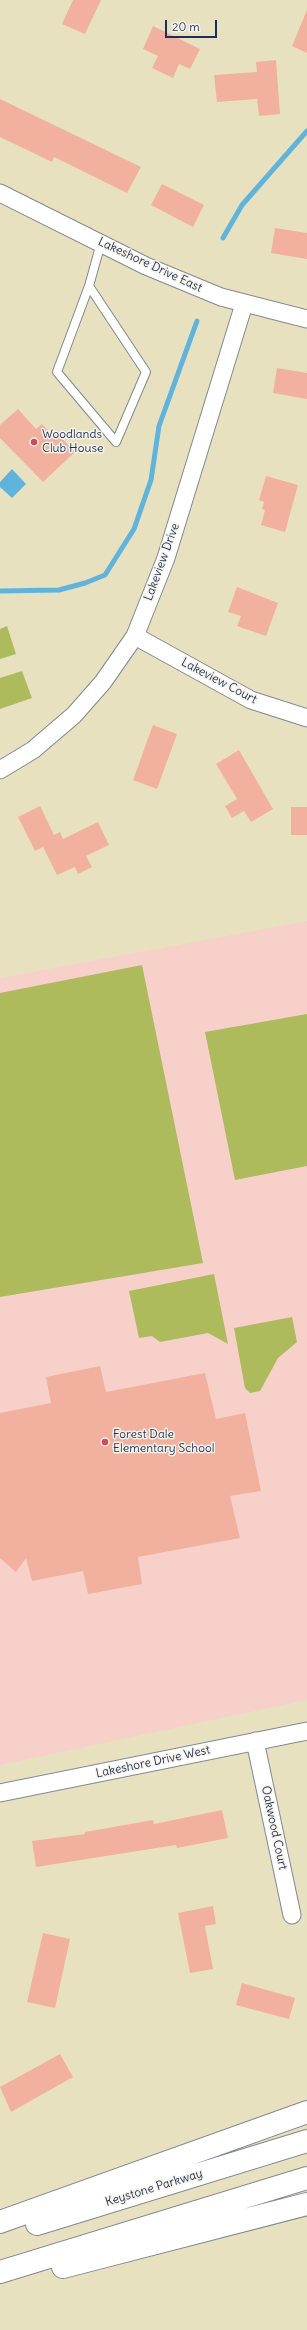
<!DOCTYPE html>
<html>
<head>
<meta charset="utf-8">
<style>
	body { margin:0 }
	#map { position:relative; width:307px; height:2330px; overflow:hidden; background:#e8e1c0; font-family:Delius,sans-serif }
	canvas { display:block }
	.scale { position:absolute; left:165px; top:20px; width:52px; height:18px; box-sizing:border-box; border:2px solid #1b2f5e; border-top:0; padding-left:5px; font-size:12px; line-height:14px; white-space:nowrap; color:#1b2f5e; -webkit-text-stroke:3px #f7f3e8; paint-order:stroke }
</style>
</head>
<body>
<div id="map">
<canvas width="307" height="2330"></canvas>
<div class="scale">20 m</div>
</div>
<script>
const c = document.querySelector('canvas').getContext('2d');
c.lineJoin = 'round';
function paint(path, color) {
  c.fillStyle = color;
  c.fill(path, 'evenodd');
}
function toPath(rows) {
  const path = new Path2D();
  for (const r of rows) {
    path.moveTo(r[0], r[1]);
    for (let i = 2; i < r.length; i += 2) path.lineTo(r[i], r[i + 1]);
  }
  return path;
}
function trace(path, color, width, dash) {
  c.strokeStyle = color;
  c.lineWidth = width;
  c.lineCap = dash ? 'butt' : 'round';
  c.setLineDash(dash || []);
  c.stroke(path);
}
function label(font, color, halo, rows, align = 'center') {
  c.font = font + ' Delius,sans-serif';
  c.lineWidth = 3;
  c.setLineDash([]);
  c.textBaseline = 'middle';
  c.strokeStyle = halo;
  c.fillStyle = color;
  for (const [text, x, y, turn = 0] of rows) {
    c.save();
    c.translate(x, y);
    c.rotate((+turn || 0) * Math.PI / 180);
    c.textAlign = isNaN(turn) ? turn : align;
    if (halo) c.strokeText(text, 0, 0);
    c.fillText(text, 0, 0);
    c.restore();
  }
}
const built = toPath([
	[307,921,307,1700,0,1765,0,978]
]);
const green = toPath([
	[7,626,16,654,0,659,0,629],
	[22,671,32,698,0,709,0,678],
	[142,965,203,1263,0,1297,0,993],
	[307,1014,307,1166,235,1180,205,1032],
	[214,1274,228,1344,208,1333,160,1342,152,1336,139,1338,129,1291],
	[292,1317,297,1342,278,1358,260,1391,250,1393,245,1388,234,1328]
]);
const water = toPath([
	[12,469,26,484,12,498,0,487,0,482]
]);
const stream = toPath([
	[223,238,242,205,307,131],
	[0,591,59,590,85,583,105,575,134,529,151,480,159,426,197,321]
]);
const building = toPath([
	[73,0,101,0,85,34,62,24],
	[307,10,307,53,292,46],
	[153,26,200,49,190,69,179,64,173,78,152,68,158,56,143,49],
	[276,60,280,114,259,116,257,99,217,102,214,75,257,72,256,62],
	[0,99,141,167,127,193,54,157,52,162,0,137],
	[162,184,204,205,193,227,151,205],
	[275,228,307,233,307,259,271,253],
	[277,368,307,373,307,399,273,393],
	[18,409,36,429,42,424,50,433,54,430,75,452,43,482,0,438,0,425],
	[266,476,298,485,285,532,261,525,265,510,262,509,264,502,259,500],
	[237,587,278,603,266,636,237,626,241,616,228,612],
	[153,725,177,734,157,789,133,780],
	[239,750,273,809,251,822,244,811,232,818,225,806,237,799,216,764],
	[40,806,54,835,60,832,63,839,98,822,109,845,86,856,92,867,78,874,75,867,57,875,43,847,35,851,18,817],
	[291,807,307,807,307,835,291,835],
	[100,1366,106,1392,205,1373,216,1419,245,1413,261,1491,230,1496,240,1538,138,1557,142,1584,88,1594,83,1571,32,1581,26,1558,16,1572,0,1558,0,1413,51,1403,46,1377],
	[222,1810,228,1838,177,1848,176,1845,36,1867,32,1841,85,1834,85,1832,153,1820,154,1824],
	[213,1906,216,1924,205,1926,213,1969,190,1973,178,1913],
	[43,1933,70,1939,55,2008,27,2002],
	[242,1983,295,1998,289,2019,236,2005],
	[60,2054,73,2077,11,2112,0,2087]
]);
const service = toPath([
	[89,286,146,372,116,442,57,372,89,286,101,243]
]);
const minor = toPath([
	[0,193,146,266,221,297,307,319],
	[135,636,251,700,307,718],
	[0,770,33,750,74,715,103,682,135,636,166,558,244,304],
	[255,1741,292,1915],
	[0,1793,307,1731]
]);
const motorway = toPath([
	[0,2222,307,2112],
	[37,2224,307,2141],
	[63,2267,307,2204],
	[0,2272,307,2178]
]);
const markers = [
	[34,442,4,"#d1495b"],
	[105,1442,4,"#d1495b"]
];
const streetNames = [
	["Lakeshore Drive East",150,265,25],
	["Lakeview Drive",162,562,-70],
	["Lakeview Court",219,681,28],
	["Lakeshore Drive West",153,1762,-12],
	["Oakwood Court",274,1828,78],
	["Keystone Parkway",154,2188,-17]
];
const poiNames = [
	["Woodlands",42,435],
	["Club House",42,449],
	["Forest Dale",113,1435],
	["Elementary School",113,1449]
];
paint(built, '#f7d0ca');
paint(green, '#adbb5d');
paint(water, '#60b4dc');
trace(stream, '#60b4dc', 5);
paint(building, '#f2b19f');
trace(service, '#82888f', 10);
trace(minor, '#82888f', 19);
trace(motorway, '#82888f', 24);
trace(service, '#fff', 8);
trace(minor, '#fff', 17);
trace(motorway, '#fff', 22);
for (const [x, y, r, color] of markers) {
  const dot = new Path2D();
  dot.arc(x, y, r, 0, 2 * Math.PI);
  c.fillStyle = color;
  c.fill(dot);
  trace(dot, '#f7f3e8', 1.5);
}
label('12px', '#1b2f5e', '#f7f3e8', streetNames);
label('12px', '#1b2f5e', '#f7f3e8', poiNames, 'left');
</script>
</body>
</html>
